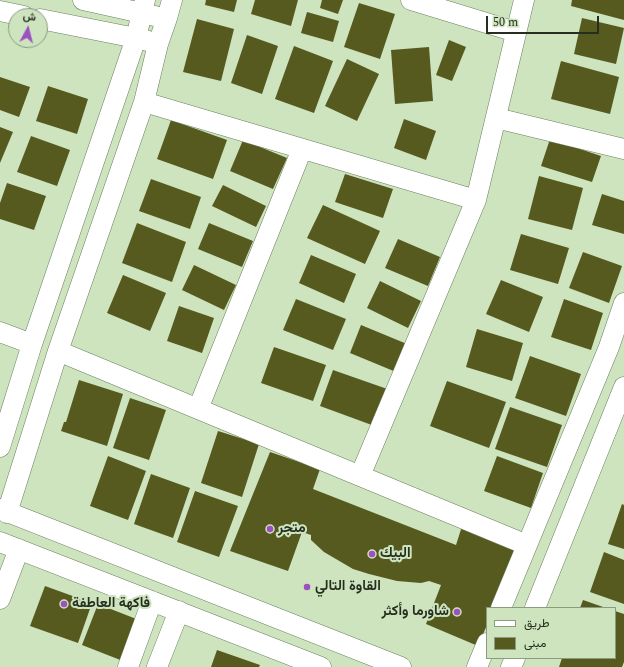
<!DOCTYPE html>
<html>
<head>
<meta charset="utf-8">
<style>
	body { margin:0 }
	#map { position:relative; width:624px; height:667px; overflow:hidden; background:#cde4bf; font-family:Spectral,Vazirmatn,serif }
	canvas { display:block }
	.legend { position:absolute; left:486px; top:607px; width:130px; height:52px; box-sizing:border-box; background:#cde4bf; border:1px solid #8a9b7f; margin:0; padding:5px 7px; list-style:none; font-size:12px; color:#262e20 }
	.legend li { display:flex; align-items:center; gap:8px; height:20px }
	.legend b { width:20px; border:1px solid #8a9b7f }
	.north { position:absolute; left:8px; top:8px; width:40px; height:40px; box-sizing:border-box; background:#cde4bf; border:1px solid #8a9b7f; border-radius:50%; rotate:7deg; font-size:11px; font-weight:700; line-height:16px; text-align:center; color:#262e20 }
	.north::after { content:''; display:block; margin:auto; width:14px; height:18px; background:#9d50c1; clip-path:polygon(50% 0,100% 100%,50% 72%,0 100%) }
	.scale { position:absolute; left:486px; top:16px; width:113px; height:18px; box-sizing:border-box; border:2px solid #262e20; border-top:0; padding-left:5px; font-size:12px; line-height:14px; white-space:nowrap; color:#262e20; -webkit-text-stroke:3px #cde4bf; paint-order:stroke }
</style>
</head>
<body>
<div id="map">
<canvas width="624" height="667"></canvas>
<ul class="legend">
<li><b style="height:5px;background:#fff"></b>طريق</li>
<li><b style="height:11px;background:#565a1f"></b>مبنى</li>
</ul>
<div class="north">ش</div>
<div class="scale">50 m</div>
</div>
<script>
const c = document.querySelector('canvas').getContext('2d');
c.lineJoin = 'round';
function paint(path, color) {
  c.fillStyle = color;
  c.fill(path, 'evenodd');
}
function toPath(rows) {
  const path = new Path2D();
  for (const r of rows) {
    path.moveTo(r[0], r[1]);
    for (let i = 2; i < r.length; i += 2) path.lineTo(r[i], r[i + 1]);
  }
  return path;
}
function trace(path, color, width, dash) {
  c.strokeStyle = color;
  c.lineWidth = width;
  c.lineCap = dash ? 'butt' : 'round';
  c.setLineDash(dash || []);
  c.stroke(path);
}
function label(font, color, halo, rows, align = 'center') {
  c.font = font + ' Spectral,Vazirmatn,serif';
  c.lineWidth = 4;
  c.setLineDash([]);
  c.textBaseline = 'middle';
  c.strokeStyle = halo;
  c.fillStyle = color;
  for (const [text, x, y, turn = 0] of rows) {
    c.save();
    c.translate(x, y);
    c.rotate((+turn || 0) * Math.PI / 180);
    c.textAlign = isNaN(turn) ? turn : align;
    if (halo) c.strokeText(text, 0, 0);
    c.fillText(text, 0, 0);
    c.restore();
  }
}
const building = toPath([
	[206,0,237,0,234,12,205,5],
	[255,0,298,0,291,26,251,14],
	[322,0,343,0,338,14,320,8],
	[572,0,624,0,624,20,571,6],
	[359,3,395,14,380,59,344,47],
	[307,12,339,21,333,42,301,33],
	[582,18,624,28,616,64,574,54],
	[197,19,234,29,221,81,183,72],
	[247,35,278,46,262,94,231,83],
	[449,40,466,47,452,81,436,75],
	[294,46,333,61,314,113,275,99],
	[429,47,433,101,395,104,391,50],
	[347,59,379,74,357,121,325,106],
	[561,61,619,77,610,114,551,99],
	[0,77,30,87,19,117,0,110],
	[48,86,88,99,77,134,36,121],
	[404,119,436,131,426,160,394,148],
	[171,120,227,140,213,179,157,159],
	[0,127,13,132,0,163],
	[31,136,70,150,57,186,17,172],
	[550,139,601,156,592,182,541,166],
	[243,140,287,158,273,189,230,171],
	[345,174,393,189,383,218,335,202],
	[539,176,583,188,572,230,528,219],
	[151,179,201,197,190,229,139,211],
	[7,183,46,196,34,230,0,219,0,203],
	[223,185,266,206,256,227,212,206],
	[602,194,624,201,624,234,592,225],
	[323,205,380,231,365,264,307,238],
	[137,223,186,242,172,282,122,263],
	[209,223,253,241,242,267,198,249],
	[521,234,569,248,558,284,510,270],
	[398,239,440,257,428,286,385,268],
	[583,252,622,266,609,303,569,288],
	[311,255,356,274,344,303,299,283],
	[194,265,236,285,224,310,182,290],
	[123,275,166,293,150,331,107,313],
	[501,280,543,297,529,332,486,314],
	[380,281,421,301,408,328,367,308],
	[296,299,346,319,333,350,283,330],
	[564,299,603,313,591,350,551,337],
	[179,306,214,318,202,353,167,341],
	[361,325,407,344,396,372,350,353],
	[477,329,523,343,512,381,466,367],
	[274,347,326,365,313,401,261,383],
	[530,356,581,374,566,416,515,398],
	[333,370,393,391,380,428,320,406],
	[79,380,123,394,107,446,61,431,64,422,66,422],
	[447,381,506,402,489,448,430,426],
	[130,398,166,410,149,460,113,448],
	[510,407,562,425,547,467,495,449],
	[218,431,259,444,242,497,201,483],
	[270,452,320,469,313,489,456,545,463,523,519,547,494,608,487,608,487,625,478,646,426,624,441,585,429,581,421,583,397,581,369,574,353,569,324,552,311,540,311,535,302,532,288,571,230,551],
	[108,456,146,471,128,520,90,506],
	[497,456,543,473,531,508,484,491],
	[151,474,190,488,173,538,134,524],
	[195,491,238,506,219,557,177,542],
	[622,504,624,505,624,549,608,544],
	[604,552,624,560,624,604,590,592],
	[45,586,92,603,78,643,30,626],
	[583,600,606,608,580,608],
	[98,604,144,622,128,663,82,645],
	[615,611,624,614,624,662,622,667,559,667,562,658,615,658],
	[217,650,260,665,259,667,211,667]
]);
const minor = toPath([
	[83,0,155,16],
	[411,0,516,32],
	[0,11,24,16],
	[40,19,136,38,148,41],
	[144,102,476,200],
	[496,118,624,149],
	[0,332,32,344],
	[58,351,527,545],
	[198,409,302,149],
	[0,447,32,344,136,38,145,0],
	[360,476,476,200,524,0],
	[0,509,401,667],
	[7,513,58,351,144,102,158,44,167,18,172,0],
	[0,542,321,667],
	[0,599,19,549],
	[501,608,609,347,624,303],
	[535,608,624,387],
	[128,667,152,601],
	[157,667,179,611],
	[477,667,487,643],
	[511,667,515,658]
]);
const markers = [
	[270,529,4,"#9d50c1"],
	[372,554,4,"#9d50c1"],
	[307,587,4,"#9d50c1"],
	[64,604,4,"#9d50c1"],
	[457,612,4,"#9d50c1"]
];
const poiNames = [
	["متجر",278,529],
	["البيك",380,554],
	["القاوة التالي",315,587],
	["فاكهة العاطفة",72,604],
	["شاورما وأكثر",449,612,"right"]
];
paint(building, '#565a1f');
trace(minor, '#6c815f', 21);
trace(minor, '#fff', 20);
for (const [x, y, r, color] of markers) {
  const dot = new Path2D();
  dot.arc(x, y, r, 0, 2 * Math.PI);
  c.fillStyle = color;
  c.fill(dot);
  trace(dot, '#cde4bf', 1.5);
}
label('bold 14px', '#262e20', '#cde4bf', poiNames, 'left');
</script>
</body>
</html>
